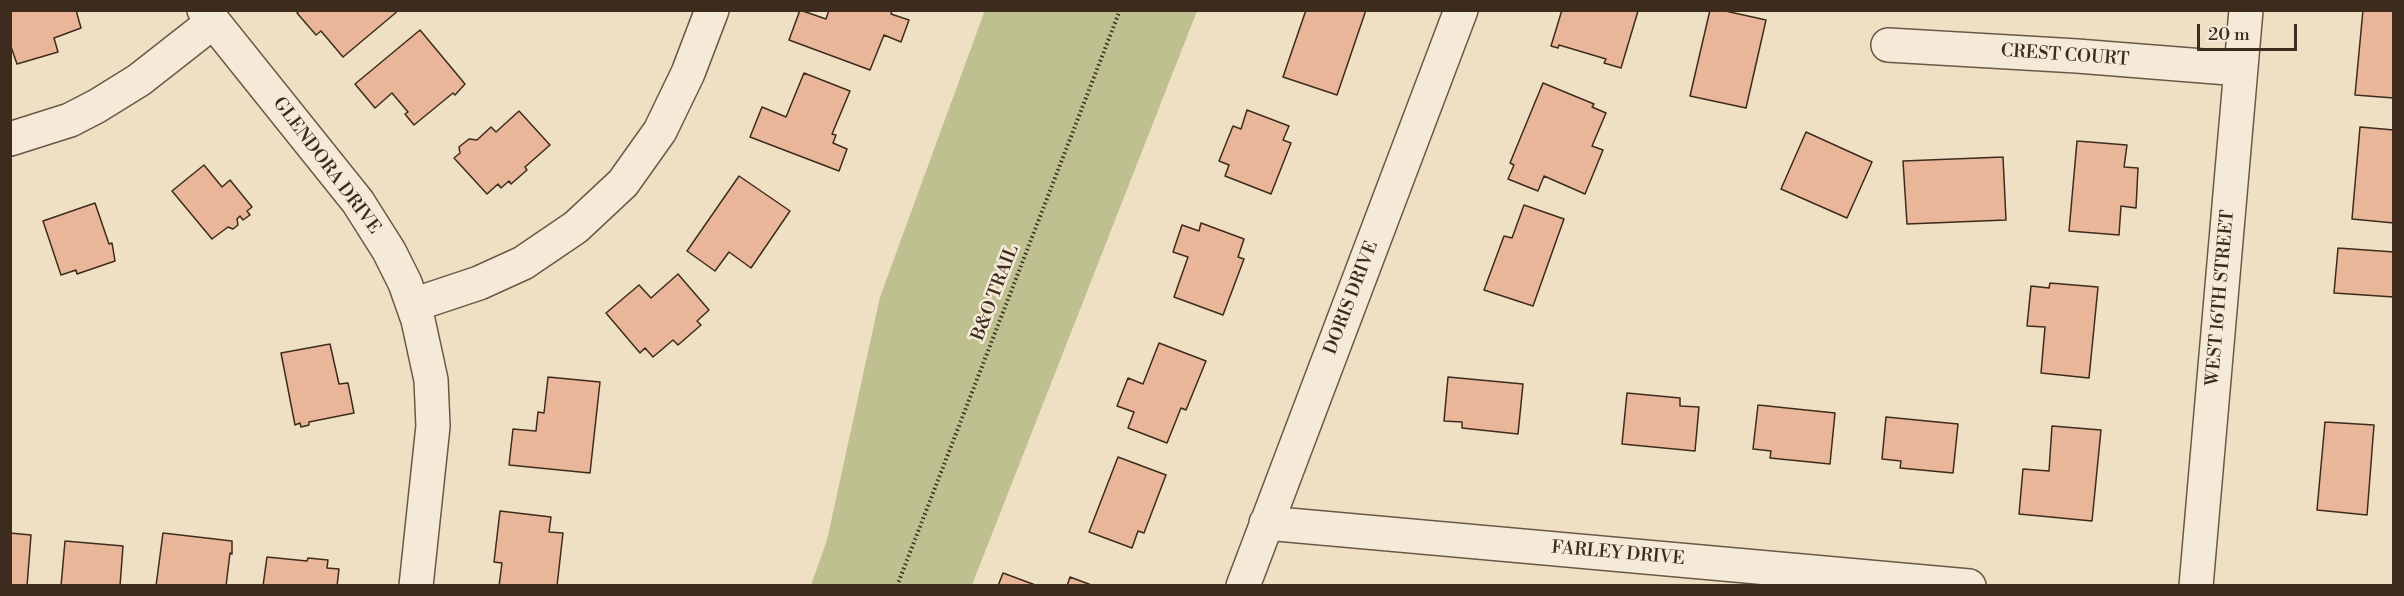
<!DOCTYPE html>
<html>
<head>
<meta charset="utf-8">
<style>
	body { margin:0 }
	#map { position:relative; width:2404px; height:596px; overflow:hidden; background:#efdfc3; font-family:"Libre Bodoni",serif }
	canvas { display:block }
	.frame { position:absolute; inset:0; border:12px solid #3d2b1d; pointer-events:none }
	.scale { position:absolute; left:2197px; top:24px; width:100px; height:27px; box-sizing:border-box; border:3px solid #3d2b1d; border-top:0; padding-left:8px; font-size:18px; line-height:21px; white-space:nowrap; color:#3d2b1d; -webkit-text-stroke:4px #f5ead8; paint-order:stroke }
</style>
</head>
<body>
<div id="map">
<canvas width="2404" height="596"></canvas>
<div class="frame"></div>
<div class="scale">20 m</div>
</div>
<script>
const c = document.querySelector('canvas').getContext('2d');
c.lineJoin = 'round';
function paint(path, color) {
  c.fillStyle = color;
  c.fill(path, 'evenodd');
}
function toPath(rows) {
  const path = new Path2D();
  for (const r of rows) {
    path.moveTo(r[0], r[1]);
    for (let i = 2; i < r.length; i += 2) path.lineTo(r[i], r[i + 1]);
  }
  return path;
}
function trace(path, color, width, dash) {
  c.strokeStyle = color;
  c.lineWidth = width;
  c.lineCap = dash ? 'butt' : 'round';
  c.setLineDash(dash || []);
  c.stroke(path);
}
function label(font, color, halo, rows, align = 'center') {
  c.font = font + ' "Libre Bodoni",serif';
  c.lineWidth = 5;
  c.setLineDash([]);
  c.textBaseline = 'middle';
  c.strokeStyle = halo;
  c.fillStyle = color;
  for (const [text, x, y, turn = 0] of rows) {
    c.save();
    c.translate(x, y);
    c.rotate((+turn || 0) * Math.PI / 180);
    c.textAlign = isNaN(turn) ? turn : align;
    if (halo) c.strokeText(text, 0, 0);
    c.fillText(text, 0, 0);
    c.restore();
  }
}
const green = toPath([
	[985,10,1197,11,972,585,811,585,827,540,880,297]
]);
const building = toPath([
	[10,10,76,10,81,28,54,38,58,52,17,64,10,44,10,10],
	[300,10,399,10,343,57,321,31,316,35,297,13,300,10],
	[800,10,826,19,829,10,892,10,891,14,909,20,901,42,884,35,870,70,789,40,800,10],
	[1306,10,1366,10,1337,95,1283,77,1306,10],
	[1562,10,1638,11,1621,68,1604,63,1606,59,1559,45,1558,48,1551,46,1562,10],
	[1710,10,1721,10,1766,20,1746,108,1690,96,1710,10],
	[2363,10,2394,10,2394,98,2355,95,2363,10],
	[420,30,465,84,455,95,453,93,414,125,405,114,408,112,392,93,375,108,355,84,420,30],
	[804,73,850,91,832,134,836,135,833,143,847,149,839,171,750,137,762,107,786,117,804,73],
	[1543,83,1594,104,1592,107,1606,113,1592,146,1603,150,1585,194,1544,176,1538,191,1508,179,1514,165,1510,163,1543,83],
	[1247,110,1289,126,1283,140,1291,143,1271,194,1225,176,1229,165,1219,161,1233,126,1241,129,1247,110],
	[519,111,550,145,525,167,527,170,511,184,509,181,501,188,498,184,487,194,454,158,460,153,459,147,469,139,477,140,491,127,496,132,519,111],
	[2360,127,2394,130,2394,223,2352,219,2360,127],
	[1806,132,1872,162,1847,218,1781,189,1806,132],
	[2077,141,2127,145,2124,167,2138,168,2136,208,2121,206,2119,235,2069,231,2077,141],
	[2003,157,2006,220,1907,224,1903,161,2003,157],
	[204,165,222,187,230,180,252,207,247,211,250,215,243,220,240,216,237,219,238,225,233,229,228,227,212,239,172,191,204,165],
	[739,176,790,211,751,268,729,252,715,271,687,251,739,176],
	[95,203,109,244,112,243,115,261,77,274,76,270,61,275,43,221,95,203],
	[1524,205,1564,219,1533,306,1484,290,1504,236,1512,238,1524,205],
	[1201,223,1244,239,1238,257,1244,259,1223,315,1174,297,1188,257,1173,252,1182,225,1199,231,1201,223],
	[2338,248,2394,252,2394,297,2334,293,2338,248],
	[678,274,709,310,697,321,701,325,678,345,673,340,653,357,645,348,640,353,606,313,639,285,651,298,678,274],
	[2050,283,2098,287,2089,378,2041,373,2045,327,2027,326,2031,286,2049,288,2050,283],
	[1159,343,1206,361,1186,410,1181,408,1167,443,1128,428,1134,412,1117,406,1128,378,1143,384,1159,343],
	[330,344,339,384,348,383,354,413,309,422,309,425,301,427,300,423,295,425,281,353,330,344],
	[548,377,600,382,590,473,509,465,513,429,536,431,538,412,544,413,548,377],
	[1448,377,1523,384,1518,434,1462,428,1462,422,1444,421,1448,377],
	[1627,393,1680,398,1680,406,1699,407,1695,451,1622,444,1627,393],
	[1758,405,1835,413,1830,464,1770,458,1771,451,1753,449,1758,405],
	[1886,417,1958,424,1953,473,1900,468,1901,461,1882,459,1886,417],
	[2325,422,2374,425,2367,515,2317,510,2325,422],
	[2052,426,2101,430,2092,521,2019,514,2023,469,2049,471,2052,426],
	[1118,457,1166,475,1144,533,1138,531,1132,548,1089,532,1118,457],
	[500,511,551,517,549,532,563,533,557,586,499,586,502,563,494,562,500,511],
	[10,533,31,535,27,586,10,586,10,533],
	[163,533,232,541,232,554,230,553,226,586,156,586,163,533],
	[65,541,123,546,120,586,61,586,65,541],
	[267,557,307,561,308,558,328,560,327,568,339,569,337,586,263,586,267,557],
	[1003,573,1038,586,998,586,1003,573],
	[1070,577,1094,586,1067,586,1070,577]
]);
const path = toPath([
	[897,586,1120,10]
]);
const minor = toPath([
	[204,10,358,202,389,251,405,283,418,320,431,380,433,426,416,586],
	[1888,45,2077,56,2241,69],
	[10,139,70,120,97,106,139,80,213,22],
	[413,305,479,283,523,263,576,227,623,183,660,131,688,73,712,10],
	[1266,523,1969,586],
	[1243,586,1461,10],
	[2196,586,2246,10]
]);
const streetNames = [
	["CREST COURT",2065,56,4],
	["GLENDORA DRIVE",326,166,53],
	["B&O TRAIL",996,293,-69],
	["DORIS DRIVE",1352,298,-69],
	["WEST 16TH STREET",2221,298,-85],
	["FARLEY DRIVE",1618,554,5]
];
paint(green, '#bfc090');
paint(building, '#e9b69a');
trace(building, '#3d2b1d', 1.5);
trace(minor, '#6a5846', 36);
trace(path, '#3d2b1d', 4, [1.5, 3]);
trace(minor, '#f5ead8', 33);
label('18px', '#3d2b1d', '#f5ead8', streetNames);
</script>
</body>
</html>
